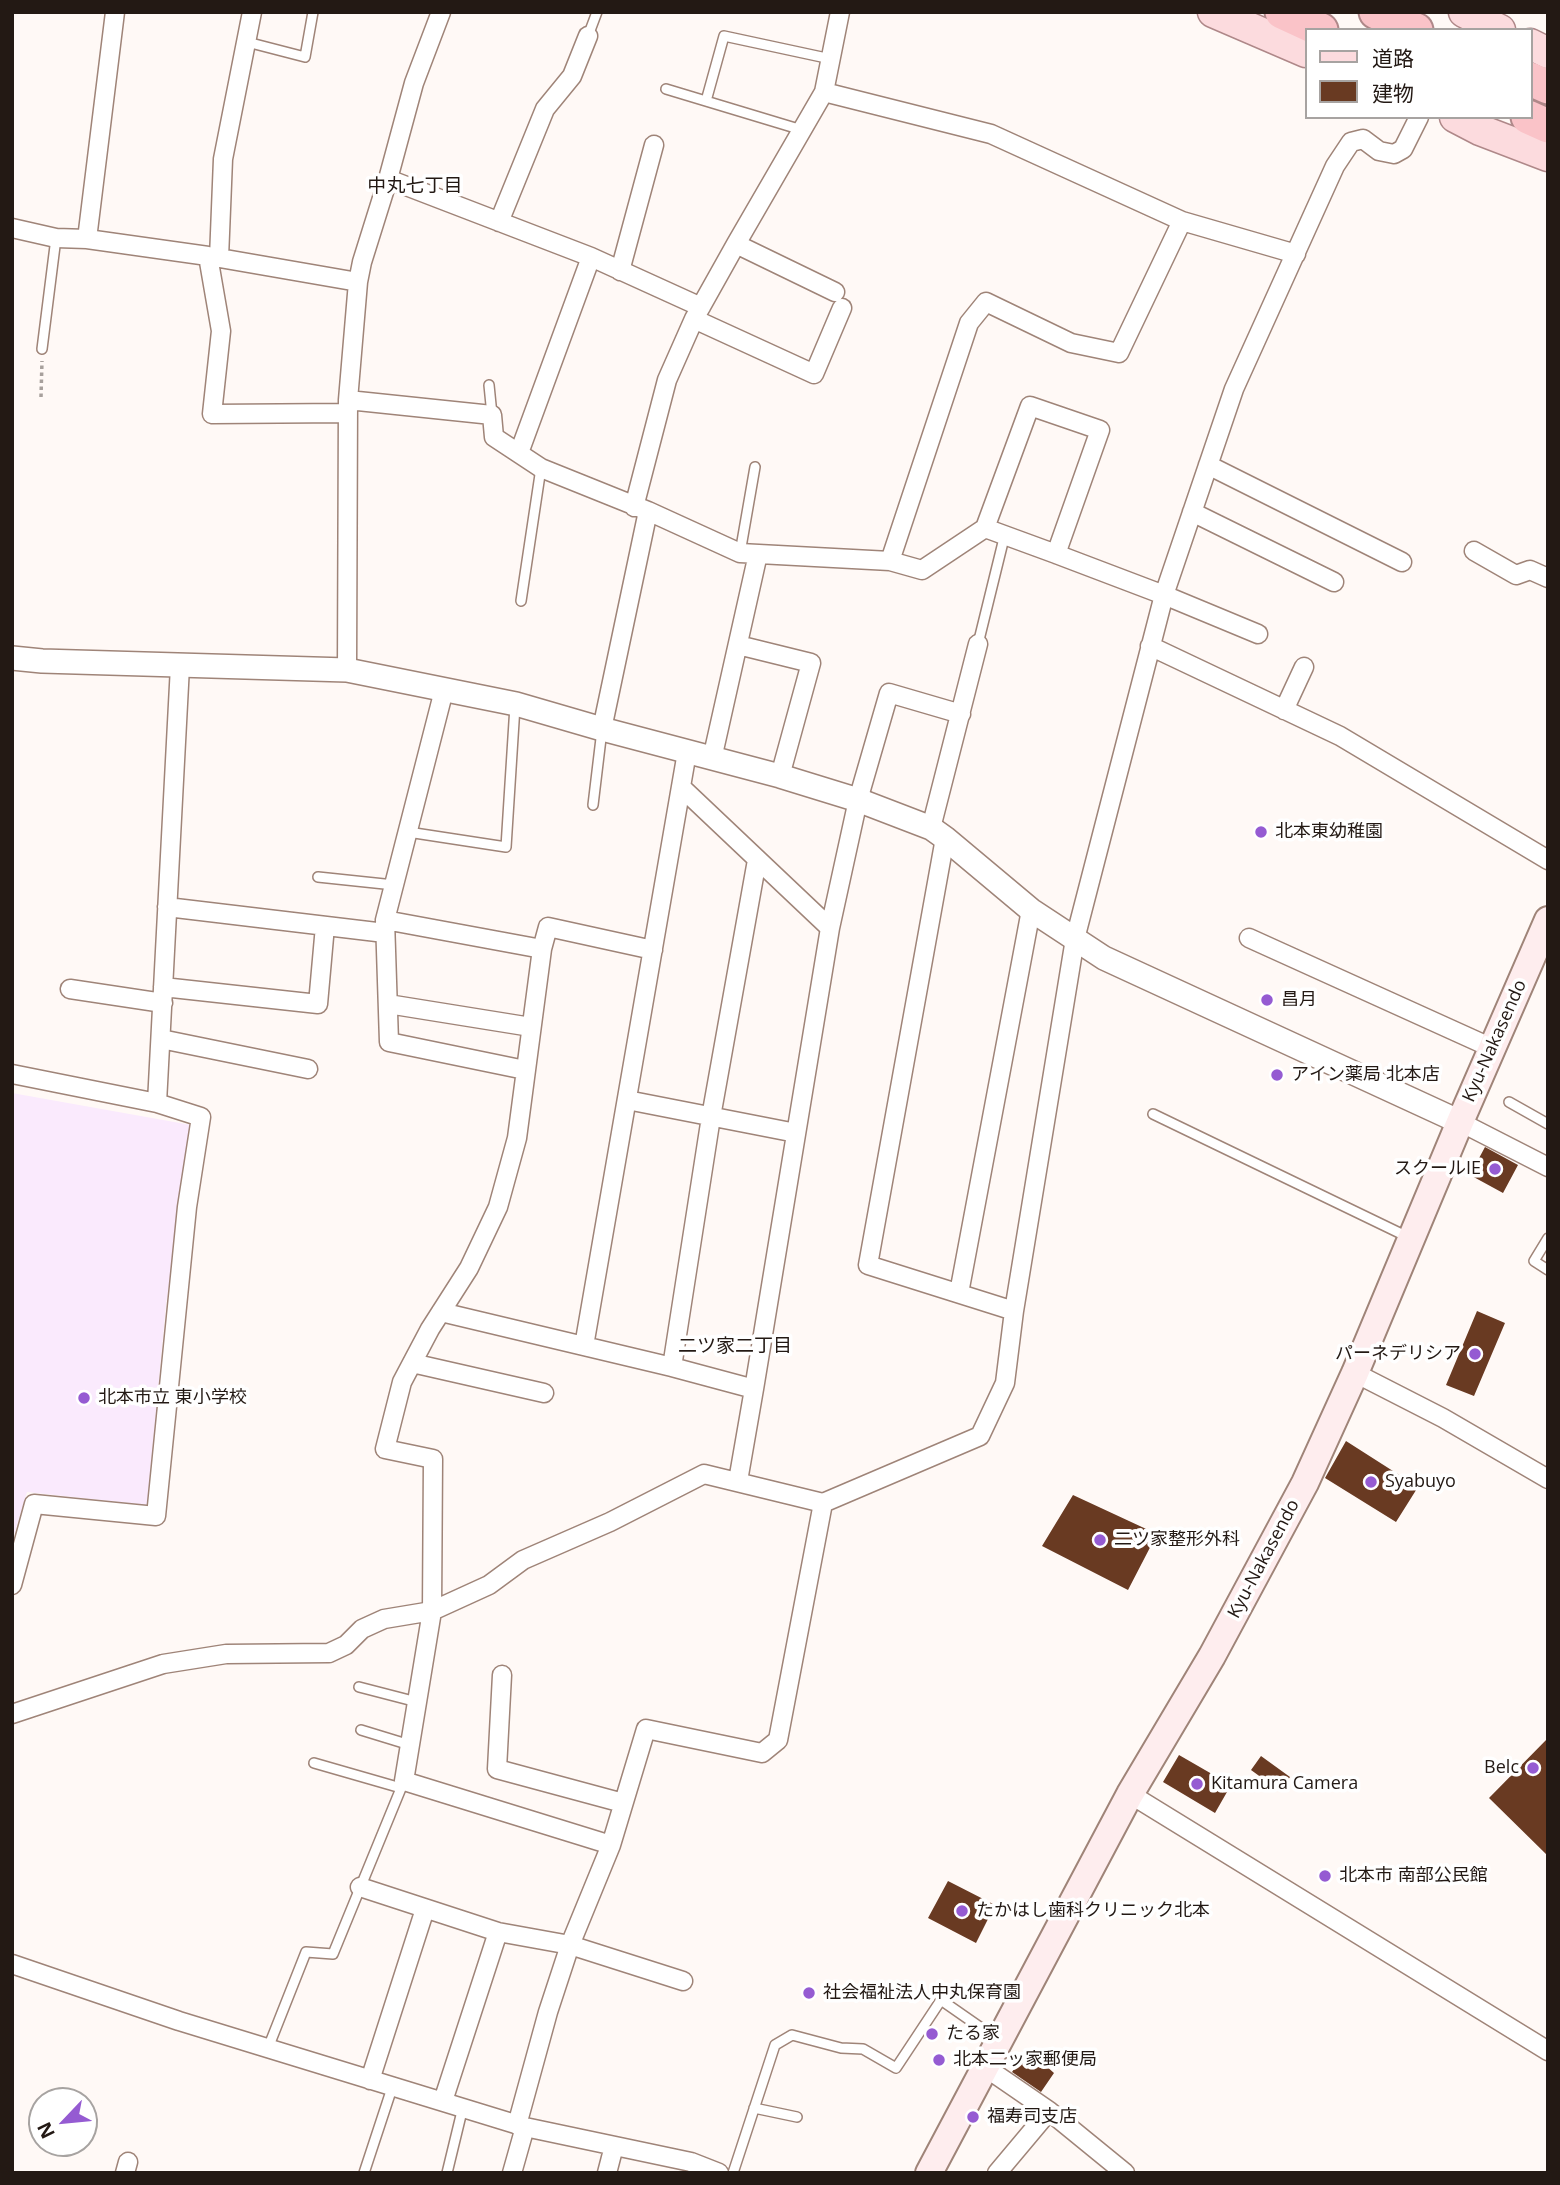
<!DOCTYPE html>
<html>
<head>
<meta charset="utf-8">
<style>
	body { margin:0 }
	#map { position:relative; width:1560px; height:2185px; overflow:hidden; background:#fff9f6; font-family:"Open Sans","Noto Sans JP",sans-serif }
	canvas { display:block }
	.frame { position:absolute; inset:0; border:14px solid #231914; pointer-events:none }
	.legend { position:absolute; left:1305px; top:28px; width:228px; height:91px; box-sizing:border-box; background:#fff; border:2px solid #a7a3a1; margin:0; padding:9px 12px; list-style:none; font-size:21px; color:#231914 }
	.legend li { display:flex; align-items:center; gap:14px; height:35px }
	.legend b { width:35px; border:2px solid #a7a3a1 }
	.north { position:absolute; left:28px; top:2087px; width:70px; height:70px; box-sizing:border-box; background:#fff; border:2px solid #a7a3a1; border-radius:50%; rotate:244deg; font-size:19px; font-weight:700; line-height:28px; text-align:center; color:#231914 }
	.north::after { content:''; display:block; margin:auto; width:24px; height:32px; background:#955bd2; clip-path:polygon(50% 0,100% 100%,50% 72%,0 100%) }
</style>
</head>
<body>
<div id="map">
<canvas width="1560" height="2185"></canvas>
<div class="frame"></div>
<ul class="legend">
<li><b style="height:9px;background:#fcdbde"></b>道路</li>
<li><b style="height:19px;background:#693a22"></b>建物</li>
</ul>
<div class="north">N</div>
</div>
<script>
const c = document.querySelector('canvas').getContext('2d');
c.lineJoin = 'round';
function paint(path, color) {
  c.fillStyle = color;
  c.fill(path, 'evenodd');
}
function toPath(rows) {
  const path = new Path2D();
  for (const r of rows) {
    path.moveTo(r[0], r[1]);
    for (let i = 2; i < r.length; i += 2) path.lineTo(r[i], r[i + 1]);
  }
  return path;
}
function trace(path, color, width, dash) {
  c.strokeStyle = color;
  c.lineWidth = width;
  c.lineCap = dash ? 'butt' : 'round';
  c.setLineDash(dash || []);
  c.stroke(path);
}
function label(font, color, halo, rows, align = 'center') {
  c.font = font + ' "Open Sans","Noto Sans JP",sans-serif';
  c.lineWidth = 7;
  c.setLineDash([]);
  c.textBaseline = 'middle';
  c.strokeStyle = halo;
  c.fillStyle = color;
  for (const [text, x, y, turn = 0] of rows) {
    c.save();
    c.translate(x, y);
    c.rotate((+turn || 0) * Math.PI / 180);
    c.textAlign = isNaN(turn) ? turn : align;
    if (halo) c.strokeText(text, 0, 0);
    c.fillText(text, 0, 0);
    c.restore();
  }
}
const education = toPath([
	[12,1093,191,1125,166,1305,147,1505,27,1492,12,1541]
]);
const building = toPath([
	[1485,1147,1518,1165,1503,1193,1470,1175],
	[1477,1311,1505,1323,1474,1396,1446,1385],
	[1346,1441,1418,1487,1396,1522,1325,1478],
	[1073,1495,1157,1534,1128,1590,1042,1546],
	[1548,1738,1548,1856,1489,1798],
	[1179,1755,1231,1785,1215,1813,1163,1782],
	[1261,1756,1290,1777,1280,1791,1251,1770],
	[948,1881,995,1905,976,1943,928,1918],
	[1028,2050,1054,2073,1041,2092,1012,2072]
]);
const path = toPath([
	[41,397,42,361]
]);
const service = toPath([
	[588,36,597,12],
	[247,42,305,57,313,12],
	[666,89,802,130],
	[706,101,724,36,831,59],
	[42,349,56,238],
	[489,385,492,415],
	[740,553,755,467],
	[521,601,541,468],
	[978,644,1005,534],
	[593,805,602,730],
	[408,832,506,847,515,706],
	[318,877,394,885],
	[1509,1102,1548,1124],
	[1153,1114,1410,1238],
	[1548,1238,1534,1261,1548,1270],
	[359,1687,417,1702],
	[361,1730,410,1745],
	[314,1763,401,1788],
	[268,2048,306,1952,333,1954,404,1781],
	[754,2108,797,2117],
	[364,2173,392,2088],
	[447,2173,463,2107],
	[733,2173,775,2045,792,2035,841,2048,863,2049,896,2068,941,2000,997,2039]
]);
const minor = toPath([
	[824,92,840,12],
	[388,179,591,257,701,307],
	[499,222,545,109,572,76,588,36],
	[12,228,56,238,87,239,208,256,358,282],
	[87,239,115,12],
	[736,244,835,292],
	[208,256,221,331,212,414,347,413],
	[219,258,223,159,252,12],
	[620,271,654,145],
	[694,319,814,374,842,308],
	[348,400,492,415,494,437,541,468,648,511,740,553,890,561,922,570,985,528,1030,406,1100,430,1056,554,985,528],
	[519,453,591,257],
	[1208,465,1402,562],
	[634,507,667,380,694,319,736,244,824,92,991,134,1182,221,1296,254],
	[1192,512,1334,582],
	[1474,551,1516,575,1530,570,1548,578],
	[1056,554,1164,595,1258,634],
	[890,561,969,323,986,302,1071,343,1119,353,1182,221],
	[738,645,811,663,780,776],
	[1150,646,1340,736,1548,860],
	[347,670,348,400,358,282,362,262,388,179,414,83,441,12],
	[444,690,385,920,389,1042,525,1070],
	[1284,710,1304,667],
	[602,729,648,511],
	[712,759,758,554],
	[931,828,978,644],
	[945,838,868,1265,1014,1311],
	[167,907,385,933],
	[385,920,542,949],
	[830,928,858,800,889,693,961,714],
	[1249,938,1492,1048],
	[163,987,318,1004,325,926],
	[70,989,163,1003],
	[388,1004,531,1027],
	[161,1039,308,1069],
	[12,1074,157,1103,201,1117,187,1207,156,1516,34,1504,12,1585],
	[627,1100,796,1133],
	[157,1103,180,666],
	[1460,1122,1548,1167],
	[959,1293,1031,910],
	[441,1312,672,1367,754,1389,830,928,681,787],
	[584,1346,687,752],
	[412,1363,544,1393],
	[672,1367,711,1117,757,860],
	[1355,1373,1443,1418,1548,1479],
	[738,1481,754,1389],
	[502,1675,497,1769,623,1803],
	[12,1714,163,1664,226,1654,329,1653,346,1645,362,1629,384,1619,432,1611,489,1585,523,1560,610,1522,704,1474,823,1503,980,1436,1005,1383,1014,1311,1075,939,1164,595,1234,389,1335,166,1351,142,1363,139,1379,151,1394,154,1403,149,1419,117],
	[1130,1794,1548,2051],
	[611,1845,404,1781,432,1611,433,1459,385,1449,402,1382,430,1329,469,1268,498,1207,517,1138,542,949,548,927,653,950],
	[360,1887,498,1932,570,1945,683,1981],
	[12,1964,179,2021,525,2127,691,2162,719,2173],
	[985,2067,1049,2111,1125,2173],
	[370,2080,425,1909],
	[443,2101,498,1932],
	[517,2125,548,2012,570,1945,611,1845,646,1729,762,1753,778,1740,823,1503],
	[125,2173,128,2162],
	[512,2173,525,2127],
	[607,2173,614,2146],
	[997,2173,1049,2111]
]);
const tertiary = toPath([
	[12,658,42,661,347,670,516,704,602,729,780,776,858,800,931,828,945,838,1031,910,1104,958,1460,1122]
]);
const secondary = toPath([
	[929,2173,1130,1794,1212,1656,1305,1483,1355,1373,1460,1122,1548,920]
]);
const primary = toPath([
	[1213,12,1306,52],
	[1464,12,1500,30],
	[1530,44,1548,53],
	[1455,117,1480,130,1548,156]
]);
const motorway = toPath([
	[1282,12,1321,30],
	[1376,12,1416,30],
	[1530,79,1548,87],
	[1528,117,1548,126]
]);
const markers = [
	[1261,832,7,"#955bd2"],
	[1267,1000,7,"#955bd2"],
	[1277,1075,7,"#955bd2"],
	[1495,1169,7,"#955bd2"],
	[1475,1354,7,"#955bd2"],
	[84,1398,7,"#955bd2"],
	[1371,1482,7,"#955bd2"],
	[1100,1540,7,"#955bd2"],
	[1533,1768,7,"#955bd2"],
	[1197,1784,7,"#955bd2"],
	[1325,1876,7,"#955bd2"],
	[962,1911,7,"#955bd2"],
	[809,1993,7,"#955bd2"],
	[932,2034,7,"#955bd2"],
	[939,2060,7,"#955bd2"],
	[973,2117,7,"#955bd2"]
];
const poiNames = [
	["北本東幼稚園",1275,832],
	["昌月",1281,1000],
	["アイン薬局 北本店",1291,1075],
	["スクールIE",1481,1169,"right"],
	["パーネデリシア",1461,1354,"right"],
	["北本市立 東小学校",98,1398],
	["Syabuyo",1385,1482],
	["二ツ家整形外科",1114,1540],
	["Belc",1519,1768,"right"],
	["Kitamura Camera",1211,1784],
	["北本市 南部公民館",1339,1876],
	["たかはし歯科クリニック北本",976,1911],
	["社会福祉法人中丸保育園",823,1993],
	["たる家",946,2034],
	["北本二ッ家郵便局",953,2060],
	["福寿司支店",987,2117]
];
const streetNames = [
	["Kyu-Nakasendo",1495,1041,-66],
	["Kyu-Nakasendo",1264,1559,-62]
];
const neighbourhoodNames = [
	["中丸七丁目",415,187],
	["二ツ家二丁目",735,1347]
];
paint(education, '#faeafd');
paint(building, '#693a22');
trace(service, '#9f8478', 12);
trace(minor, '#9f8478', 21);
trace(tertiary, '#9f8478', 26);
trace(secondary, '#9f8478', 30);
trace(primary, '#af8889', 33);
trace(motorway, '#af8889', 37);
trace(path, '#a7a09c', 3.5, [3.5, 3.5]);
trace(service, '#fff', 9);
trace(minor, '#fff', 18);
trace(tertiary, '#fff', 23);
trace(secondary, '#feedee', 26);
trace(primary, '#fcdbde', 30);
trace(motorway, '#fac3c8', 33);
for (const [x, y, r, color] of markers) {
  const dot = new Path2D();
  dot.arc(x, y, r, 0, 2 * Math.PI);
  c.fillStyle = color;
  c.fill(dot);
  trace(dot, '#fff', 2.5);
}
label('18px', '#231914', '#fff', poiNames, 'left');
label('18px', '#231914', '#fff', streetNames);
label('19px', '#231914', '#fff', neighbourhoodNames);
</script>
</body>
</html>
